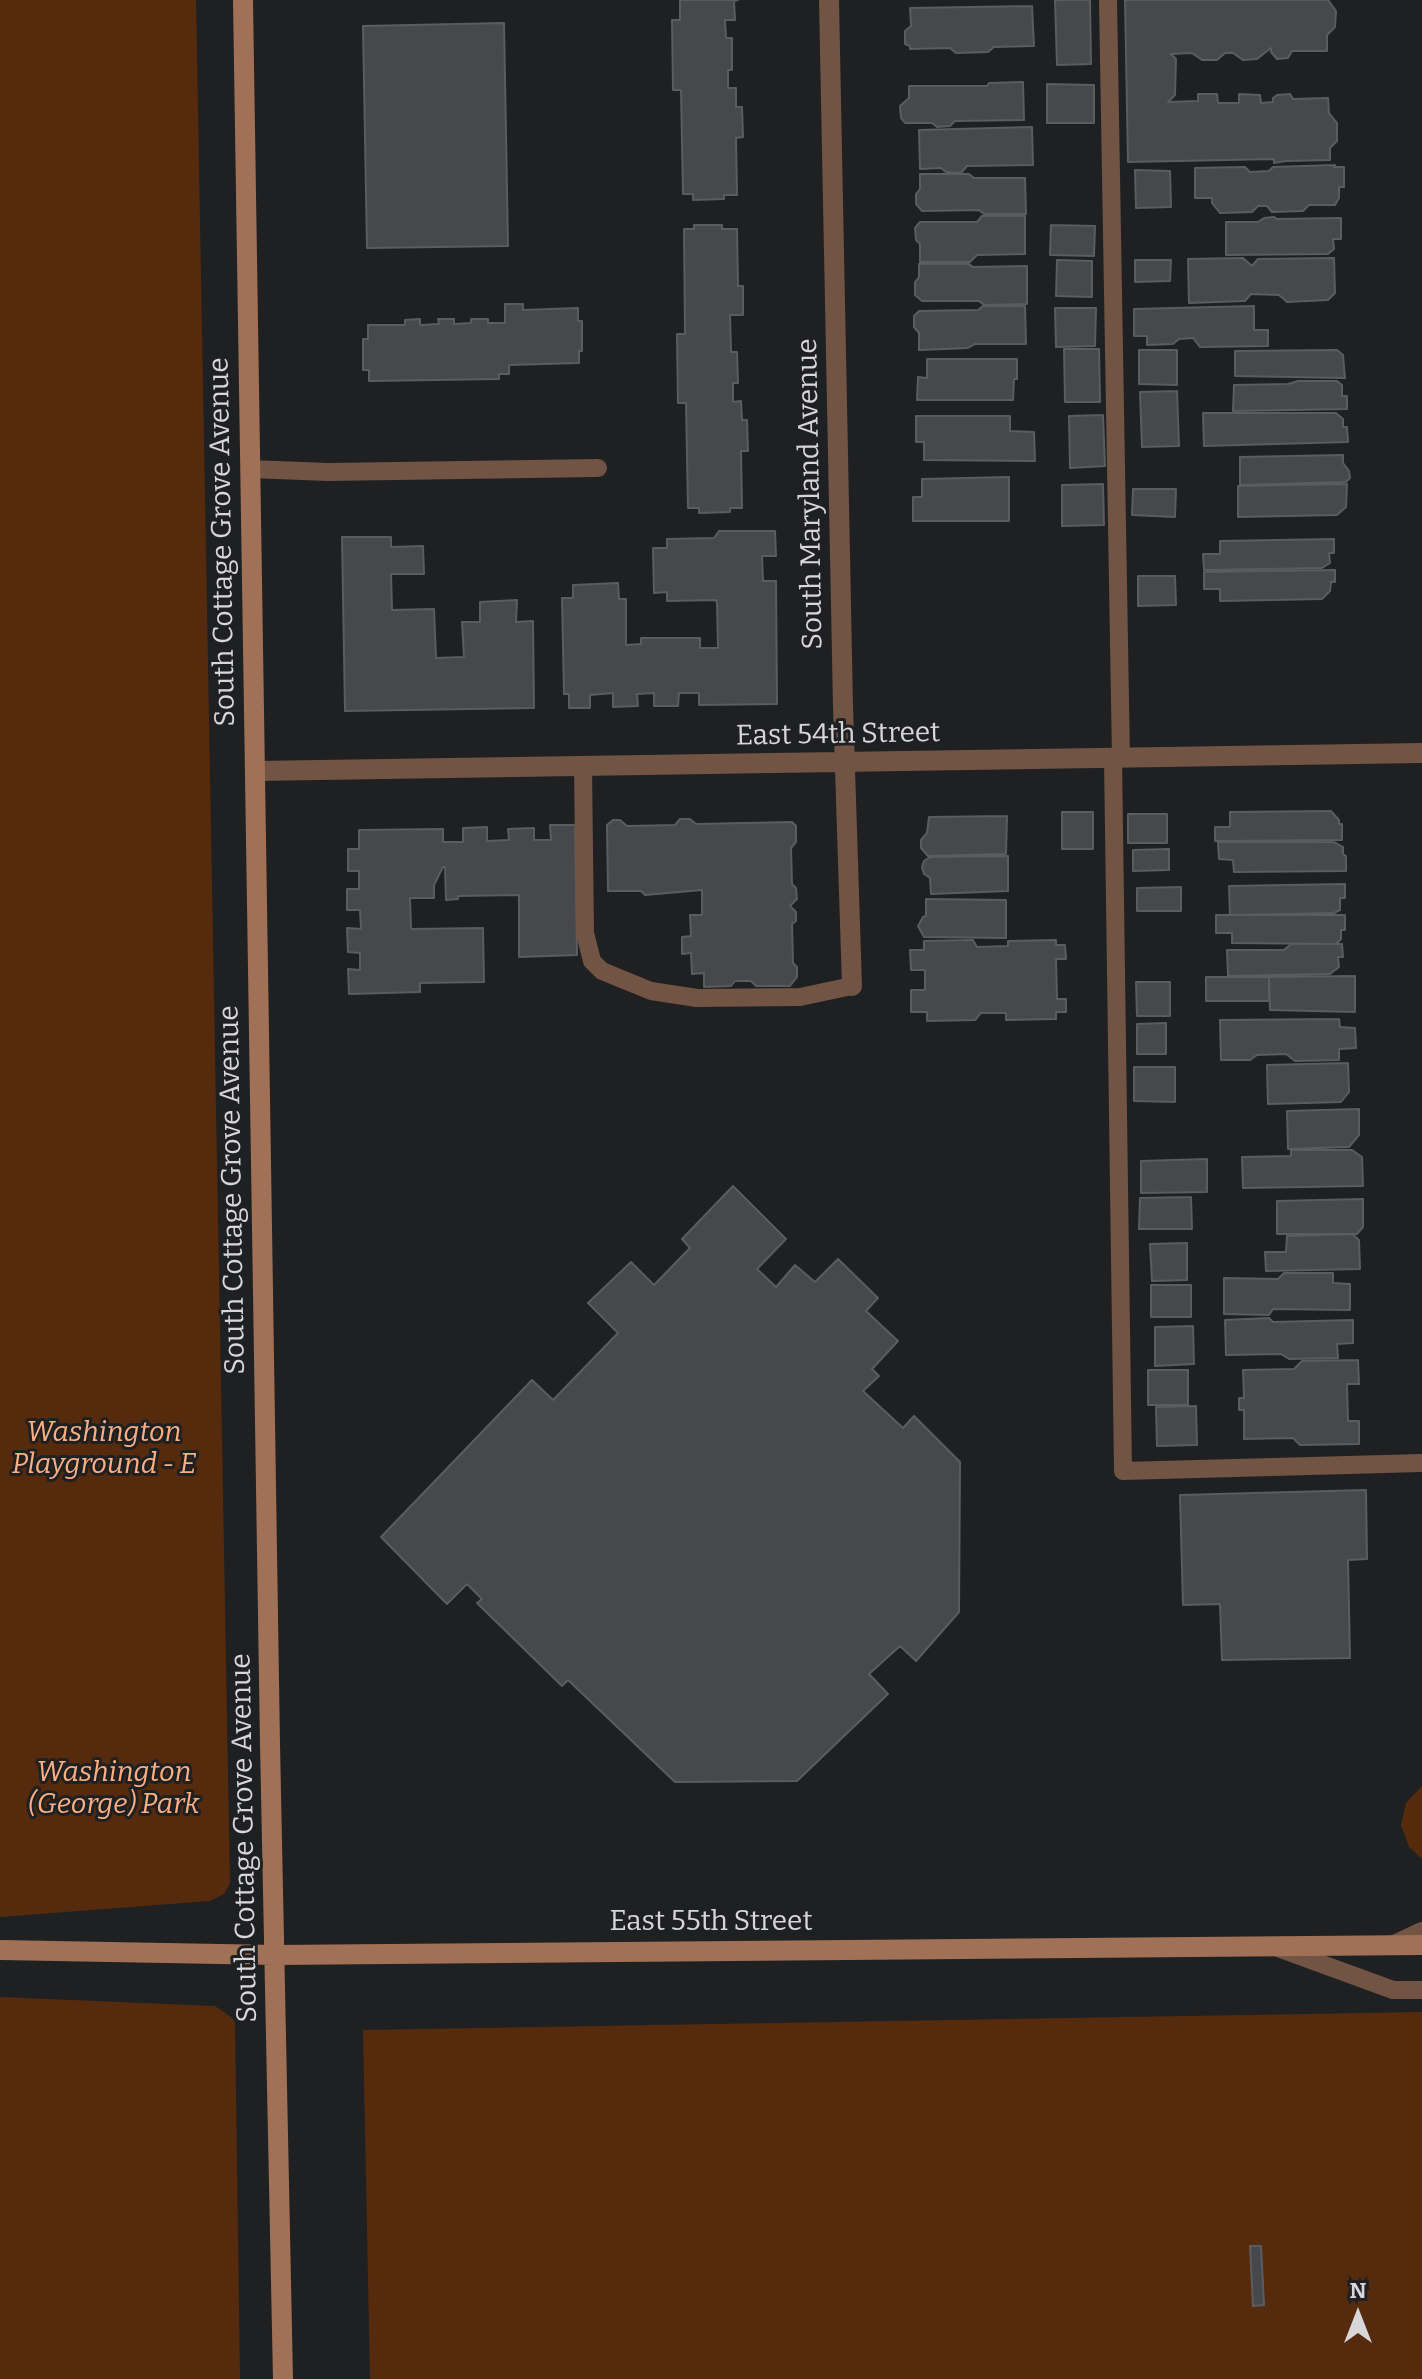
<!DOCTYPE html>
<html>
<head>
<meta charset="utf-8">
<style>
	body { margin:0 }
	#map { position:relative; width:1422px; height:2379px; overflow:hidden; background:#1f2022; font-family:Bitter,serif }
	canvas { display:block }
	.north { position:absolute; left:1318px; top:2275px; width:80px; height:80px; -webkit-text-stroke:6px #1f2022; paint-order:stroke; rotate:0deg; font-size:22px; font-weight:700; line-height:32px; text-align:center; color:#d7d7d9 }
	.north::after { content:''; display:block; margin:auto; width:28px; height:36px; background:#d7d7d9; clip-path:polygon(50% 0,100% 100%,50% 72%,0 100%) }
</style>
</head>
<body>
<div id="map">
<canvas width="1422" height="2379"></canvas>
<div class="north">N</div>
</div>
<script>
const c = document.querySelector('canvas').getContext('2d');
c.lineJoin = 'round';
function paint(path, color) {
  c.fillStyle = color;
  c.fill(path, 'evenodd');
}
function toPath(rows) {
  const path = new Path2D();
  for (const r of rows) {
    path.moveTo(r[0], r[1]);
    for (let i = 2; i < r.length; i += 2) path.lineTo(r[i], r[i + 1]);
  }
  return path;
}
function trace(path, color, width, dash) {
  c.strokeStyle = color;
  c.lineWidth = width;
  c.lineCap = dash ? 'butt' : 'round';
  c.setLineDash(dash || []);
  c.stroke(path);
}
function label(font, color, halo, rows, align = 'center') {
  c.font = font + ' Bitter,serif';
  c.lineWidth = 6;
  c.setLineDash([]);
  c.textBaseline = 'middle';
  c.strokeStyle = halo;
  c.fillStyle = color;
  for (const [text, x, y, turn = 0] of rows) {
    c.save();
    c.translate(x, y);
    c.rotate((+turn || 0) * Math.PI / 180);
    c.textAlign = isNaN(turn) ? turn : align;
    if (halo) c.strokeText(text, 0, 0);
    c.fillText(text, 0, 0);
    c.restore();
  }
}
const green = toPath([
	[0,0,196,0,230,1883,224,1894,210,1901,0,1917],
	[1422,1786,1422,1859,1409,1847,1401,1825,1406,1803],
	[0,1997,215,2006,231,2017,235,2022,240,2379,0,2379],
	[1422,2012,1422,2379,370,2379,363,2030]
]);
const building = toPath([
	[680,0,738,0,734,1,735,20,725,20,726,38,732,38,732,70,728,70,728,88,736,88,736,107,742,107,743,137,736,138,737,195,724,195,724,199,693,200,693,194,683,194,681,90,673,90,672,20,680,20,680,0],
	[1055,0,1090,0,1091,64,1057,65,1055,0],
	[1125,0,1328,0,1336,11,1335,27,1327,35,1327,51,1292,51,1288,58,1277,59,1271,52,1271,48,1257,59,1243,60,1233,53,1225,53,1217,60,1202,60,1192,53,1171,54,1176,59,1175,95,1168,102,1198,101,1198,94,1217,94,1218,103,1239,103,1239,94,1260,95,1261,103,1273,102,1273,98,1277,95,1290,94,1293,99,1328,98,1329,113,1337,123,1337,141,1330,148,1330,160,1286,161,1274,163,1274,159,1128,162,1125,0],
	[1032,6,1034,46,994,47,988,52,956,53,950,48,910,49,910,46,905,44,905,31,911,26,910,8,1032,6],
	[504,23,508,246,367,248,363,26,504,23],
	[1023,82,1024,120,955,121,950,126,937,127,932,123,905,123,901,118,900,106,909,98,909,86,987,86,989,83,1023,82],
	[1047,84,1094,85,1094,123,1047,123,1047,84],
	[1032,127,1033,165,967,166,961,173,946,172,941,168,920,169,919,130,1032,127],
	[1335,165,1334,167,1344,167,1344,187,1339,187,1339,198,1335,205,1309,205,1303,211,1272,212,1267,206,1258,206,1252,212,1220,213,1212,203,1212,198,1195,198,1195,168,1245,167,1250,172,1269,171,1273,167,1335,165],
	[1135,170,1170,171,1171,207,1136,208,1135,170],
	[920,174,969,174,974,178,1025,178,1026,214,984,214,979,210,922,211,916,204,916,194,920,189,920,174],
	[982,216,1025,216,1025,254,977,255,970,262,920,262,920,244,916,240,915,228,920,222,977,222,982,216],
	[1274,217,1277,219,1341,218,1341,239,1333,239,1334,249,1328,254,1226,255,1226,222,1258,222,1264,218,1274,217],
	[694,225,722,225,722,229,737,229,738,286,743,286,743,315,730,315,731,352,737,352,738,383,733,383,733,402,741,401,742,420,747,420,748,451,741,451,742,508,730,508,730,512,699,513,699,508,688,508,686,403,678,403,677,334,685,334,684,229,694,229,694,225],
	[1051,225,1095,226,1094,256,1050,255,1051,225],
	[1243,258,1252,266,1258,259,1334,258,1335,293,1328,300,1287,302,1279,295,1251,294,1245,301,1189,303,1188,259,1243,258],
	[1057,260,1092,261,1092,297,1056,296,1057,260],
	[1135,260,1171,260,1170,281,1135,282,1135,260],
	[919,264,969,264,973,267,1027,266,1027,304,984,305,979,301,922,301,915,295,915,282,919,277,919,264],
	[505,304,523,304,523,310,578,308,578,321,582,321,582,351,579,351,579,363,509,365,509,374,499,374,499,379,369,381,369,370,363,370,363,339,368,339,368,325,405,325,405,320,420,319,420,325,439,324,438,319,454,319,454,324,471,323,471,319,488,319,488,323,505,323,505,304],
	[983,306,1025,306,1026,344,975,344,968,348,919,350,919,333,914,327,914,316,919,311,978,310,983,306],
	[1254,306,1254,330,1268,330,1268,346,1200,347,1193,338,1179,339,1173,344,1147,345,1147,336,1134,336,1134,309,1254,306],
	[1055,308,1096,308,1095,346,1056,347,1055,308],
	[1064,349,1099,349,1100,402,1065,402,1064,349],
	[1139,350,1177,350,1177,385,1139,384,1139,350],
	[1337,350,1343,355,1345,378,1235,376,1235,351,1337,350],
	[927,359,1017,359,1017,379,1014,379,1013,400,917,400,918,377,927,378,927,359],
	[1298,381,1337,381,1342,385,1342,396,1347,396,1347,409,1233,411,1234,385,1288,384,1298,381],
	[1177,391,1179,446,1142,447,1140,392,1177,391],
	[1203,413,1336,413,1343,419,1343,427,1347,427,1348,442,1204,446,1203,413],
	[1103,415,1105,466,1070,468,1069,416,1103,415],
	[916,416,1010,416,1010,431,1034,432,1035,461,924,460,924,442,916,442,916,416],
	[1343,455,1343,463,1349,471,1350,478,1346,482,1240,485,1240,457,1343,455],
	[1009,477,1009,521,913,521,913,497,922,497,922,479,1009,477],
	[1103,484,1104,525,1062,526,1062,485,1103,484],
	[1347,484,1346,507,1337,515,1238,517,1238,486,1347,484],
	[1133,489,1176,489,1175,517,1132,515,1133,489],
	[719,531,775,531,776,556,762,556,763,581,776,581,777,704,699,705,699,693,679,693,678,706,654,706,654,693,637,694,638,706,613,707,613,693,590,695,590,708,569,708,569,694,564,694,562,598,573,598,573,585,618,583,619,599,626,599,626,645,641,644,641,638,700,638,700,648,718,648,717,603,716,600,667,601,667,592,654,593,653,548,667,548,667,539,714,538,719,531],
	[342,537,391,537,391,547,423,546,424,574,391,574,392,610,434,609,436,658,464,657,462,622,480,622,480,602,517,600,516,622,533,621,534,708,345,711,342,537],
	[1334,539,1334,553,1329,553,1330,563,1322,568,1204,570,1203,554,1220,554,1220,541,1334,539],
	[1335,570,1335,582,1331,582,1330,591,1322,599,1220,601,1220,589,1204,589,1204,572,1335,570],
	[1138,576,1175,576,1176,605,1138,606,1138,576],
	[1331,811,1339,820,1339,824,1342,824,1342,840,1215,841,1215,827,1230,827,1230,812,1331,811],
	[1062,812,1093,812,1093,849,1062,849,1062,812],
	[1128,814,1167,814,1167,843,1128,843,1128,814],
	[1007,816,1006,854,928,856,921,848,921,840,927,833,929,817,1007,816],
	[680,819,690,819,696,824,792,822,796,826,796,842,791,848,792,884,796,888,797,899,790,906,796,912,796,921,792,924,793,963,797,967,797,977,790,986,756,986,751,981,735,981,731,986,704,987,704,973,692,974,691,953,682,954,682,937,691,936,690,915,702,915,702,890,645,895,641,891,608,891,607,825,613,820,620,820,627,826,675,825,680,819],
	[550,825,575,825,577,955,519,957,519,895,458,896,458,899,446,900,445,867,443,867,434,885,434,898,410,898,411,929,483,928,484,982,420,983,420,992,349,994,348,969,360,970,360,953,348,952,347,928,361,929,360,910,347,910,347,889,359,889,359,871,348,871,348,849,359,849,359,830,443,829,443,842,463,842,463,828,487,827,487,841,509,840,508,829,534,828,534,840,551,840,550,825],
	[1218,842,1334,842,1343,847,1343,854,1346,856,1346,871,1234,872,1233,860,1219,859,1218,842],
	[1169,849,1169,870,1133,871,1133,850,1169,849],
	[1008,856,1008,891,931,894,930,878,924,874,922,867,924,861,930,857,1008,856],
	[1345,884,1345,898,1340,898,1340,910,1334,913,1230,915,1229,886,1345,884],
	[1181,887,1181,911,1137,911,1137,888,1181,887],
	[926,899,1006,900,1006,938,924,937,918,926,923,917,926,916,926,899],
	[1216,915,1345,915,1345,930,1341,930,1341,939,1336,944,1232,943,1232,933,1216,933,1216,915],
	[973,940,977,947,1008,946,1008,941,1056,940,1056,945,1065,945,1066,959,1056,959,1057,999,1066,999,1066,1012,1056,1012,1056,1019,1006,1020,1006,1013,981,1013,975,1020,927,1021,927,1012,911,1012,911,990,925,990,925,970,911,970,910,950,924,950,924,941,973,940],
	[1291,944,1342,944,1343,957,1338,957,1339,967,1330,974,1228,976,1227,950,1284,950,1291,944],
	[1355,976,1355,1012,1270,1010,1269,977,1355,976],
	[1206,977,1269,977,1269,1001,1206,1001,1206,977],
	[1136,982,1170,982,1170,1016,1137,1016,1136,982],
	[1339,1019,1340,1027,1355,1028,1356,1048,1339,1049,1339,1060,1295,1061,1286,1054,1257,1055,1250,1060,1221,1060,1220,1020,1339,1019],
	[1166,1023,1166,1054,1137,1054,1137,1024,1166,1023],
	[1348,1063,1349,1092,1341,1102,1268,1104,1267,1065,1348,1063],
	[1134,1067,1175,1067,1175,1102,1134,1101,1134,1067],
	[1359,1109,1359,1135,1349,1147,1288,1149,1287,1111,1359,1109],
	[1291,1150,1352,1150,1362,1157,1363,1186,1243,1188,1242,1157,1291,1156,1291,1150],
	[1207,1159,1207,1192,1141,1193,1141,1161,1207,1159],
	[733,1186,786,1239,757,1269,776,1287,795,1265,815,1282,838,1259,878,1298,866,1311,898,1341,872,1369,879,1376,863,1391,903,1428,914,1416,960,1462,959,1612,916,1661,900,1646,869,1674,888,1694,797,1781,675,1782,568,1680,562,1686,477,1603,482,1599,467,1584,447,1604,381,1537,532,1380,553,1400,618,1333,588,1303,631,1262,654,1285,690,1248,682,1239,733,1186],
	[1191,1197,1192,1229,1139,1229,1140,1198,1191,1197],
	[1363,1199,1363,1227,1357,1234,1277,1234,1277,1201,1363,1199],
	[1352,1234,1359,1240,1360,1269,1266,1271,1265,1252,1286,1252,1287,1236,1352,1234],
	[1187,1243,1187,1280,1152,1281,1150,1244,1187,1243],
	[1284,1273,1333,1273,1333,1283,1350,1284,1350,1310,1273,1309,1269,1315,1224,1314,1224,1278,1278,1279,1284,1273],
	[1151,1285,1191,1285,1191,1317,1151,1317,1151,1285],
	[1269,1318,1273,1322,1353,1320,1353,1343,1337,1344,1338,1358,1289,1359,1281,1354,1226,1355,1225,1320,1269,1318],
	[1193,1326,1194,1364,1155,1366,1155,1327,1193,1326],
	[1358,1360,1359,1384,1347,1384,1348,1421,1359,1421,1359,1444,1300,1445,1293,1438,1244,1439,1244,1410,1239,1410,1239,1398,1244,1398,1243,1370,1294,1369,1302,1361,1358,1360],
	[1148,1370,1188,1370,1188,1405,1148,1405,1148,1370],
	[1196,1406,1197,1445,1157,1446,1156,1407,1196,1406],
	[1366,1490,1367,1559,1348,1560,1350,1658,1222,1660,1220,1604,1183,1605,1180,1495,1366,1490],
	[1250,2246,1261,2246,1264,2305,1253,2306,1250,2246]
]);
const lane = toPath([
	[1108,0,1121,758],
	[250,469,328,472,598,468],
	[1113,758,1123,1471,1422,1463],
	[583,766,585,933,592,961,602,971,651,991,697,998,800,997,852,986],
	[1392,1945,1422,1931],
	[1278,1948,1393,1990,1422,1990]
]);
const street = toPath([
	[829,0,843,706,852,986],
	[255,771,1422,753]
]);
const secondary = toPath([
	[243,0,270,1744,283,2379],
	[0,1950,275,1955,1422,1945]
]);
const streetNames = [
	["South Maryland Avenue",811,494,-91],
	["South Cottage Grove Avenue",223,542,-91],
	["East 54th Street",838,735,-1],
	["South Cottage Grove Avenue",233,1190,-91],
	["South Cottage Grove Avenue",245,1838,-91],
	["East 55th Street",711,1922]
];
const parkNames = [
	["Washington",104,1433],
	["Playground - E",104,1465],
	["Washington",114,1773],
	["(George) Park",114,1805]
];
paint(green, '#562b0d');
paint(building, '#47484b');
trace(building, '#5b5c5f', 2);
trace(lane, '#715444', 18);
trace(street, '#715444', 20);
trace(secondary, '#a07156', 20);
label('28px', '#d7d7d9', '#1f2022', streetNames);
label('italic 28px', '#faae81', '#1f2022', parkNames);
</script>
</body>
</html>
